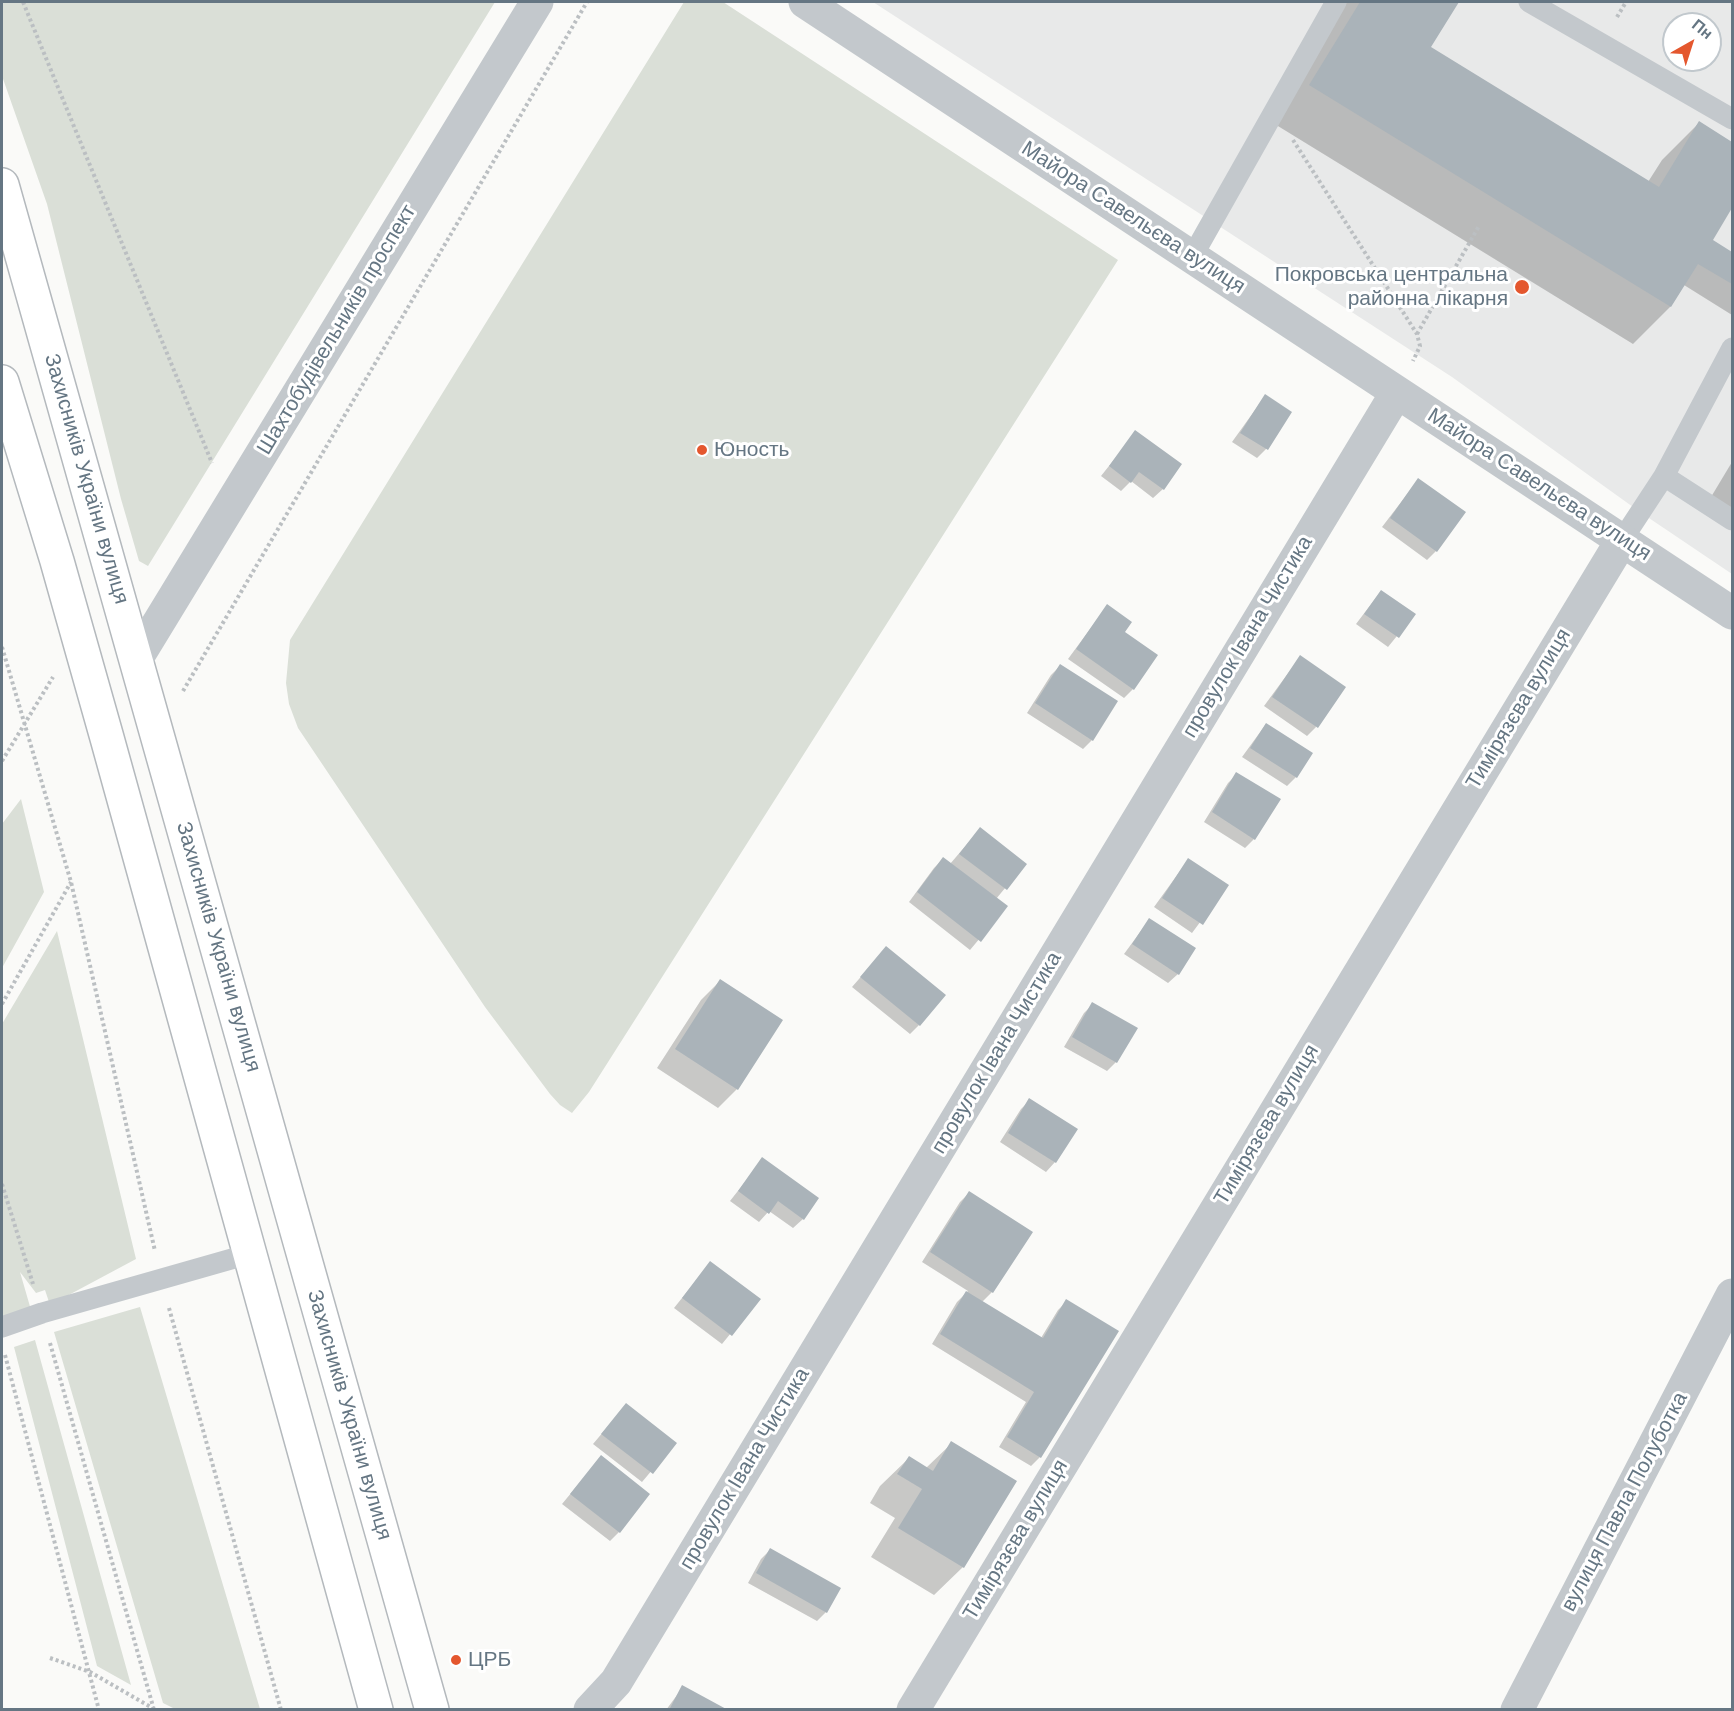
<!DOCTYPE html>
<html>
<head>
<meta charset="utf-8">
<style>
	body { margin:0 }
	#map { position:relative; width:1734px; height:1711px; overflow:hidden; background:#fafaf8; font-family:Arial,sans-serif }
	canvas { display:block }
	.frame { position:absolute; inset:0; border:3px solid #657683; pointer-events:none }
	.north { position:absolute; left:1662px; top:12px; width:60px; height:60px; box-sizing:border-box; background:#fff; border:2px solid #c1c8cd; border-radius:50%; rotate:39deg; font-size:16px; font-weight:700; line-height:24px; text-align:center; color:#657683 }
	.north::after { content:''; display:block; margin:auto; width:21px; height:27px; background:#e4572e; clip-path:polygon(50% 0,100% 100%,50% 72%,0 100%) }
</style>
</head>
<body>
<div id="map">
<canvas width="1734" height="1711"></canvas>
<div class="frame"></div>
<div class="north">Пн</div>
</div>
<script>
const c = document.querySelector('canvas').getContext('2d');
c.lineJoin = 'round';
function paint(path, color) {
  c.fillStyle = color;
  c.fill(path, 'evenodd');
}
function toPath(rows) {
  const path = new Path2D();
  for (const r of rows) {
    path.moveTo(r[0], r[1]);
    for (let i = 2; i < r.length; i += 2) path.lineTo(r[i], r[i + 1]);
  }
  return path;
}
function trace(path, color, width, dash) {
  c.strokeStyle = color;
  c.lineWidth = width;
  c.lineCap = dash ? 'butt' : 'round';
  c.setLineDash(dash || []);
  c.stroke(path);
}
function label(font, color, halo, rows, align = 'center') {
  c.font = font + ' Arial,sans-serif';
  c.lineWidth = 6;
  c.setLineDash([]);
  c.textBaseline = 'middle';
  c.strokeStyle = halo;
  c.fillStyle = color;
  for (const [text, x, y, turn = 0] of rows) {
    c.save();
    c.translate(x, y);
    c.rotate((+turn || 0) * Math.PI / 180);
    c.textAlign = isNaN(turn) ? turn : align;
    if (halo) c.strokeText(text, 0, 0);
    c.fillText(text, 0, 0);
    c.restore();
  }
}
const built = toPath([
	[873,2,1732,2,1732,574,1640,512,1452,377],
	[1674,24,1710,24,1710,60,1674,60]
]);
const green = toPath([
	[2,2,495,2,148,566,139,561,121,499,47,204,2,76],
	[684,2,723,2,1118,260,589,1092,572,1113,560,1105,550,1094,485,1007,298,728,289,704,286,683,290,640],
	[21,799,44,892,2,968,2,824],
	[57,931,136,1259,50,1305,45,1290,36,1293,20,1272,31,1310,2,1317,2,1024],
	[140,1307,260,1709,175,1709,163,1703,54,1332],
	[35,1340,131,1685,97,1666,14,1347]
]);
const shadow = toPath([
	[1347,2,1457,2,1429,48,1648,182,1662,160,1699,123,1732,143,1732,205,1708,246,1713,242,1732,254,1732,315,1684,285,1670,307,1633,344,1273,123],
	[1265,396,1290,412,1266,449,1257,458,1232,442],
	[1136,432,1163,489,1153,498,1131,481,1121,491,1101,476],
	[1732,462,1732,510,1711,497],
	[1418,480,1436,551,1427,560,1382,527],
	[1381,591,1414,615,1388,647,1356,624],
	[1107,606,1133,689,1124,698,1068,659],
	[1300,657,1316,727,1307,736,1264,706],
	[1060,666,1092,740,1083,749,1027,713,1051,675],
	[1266,724,1296,777,1287,786,1242,757],
	[1237,774,1254,839,1245,848,1204,822,1228,783],
	[980,829,1025,864,996,899,1006,907,970,950,909,902,934,868,943,859,950,864],
	[1188,860,1227,886,1192,933,1154,907],
	[1149,920,1178,974,1168,983,1124,954],
	[886,948,919,1025,910,1034,852,987],
	[720,981,781,1021,737,1089,718,1108,657,1068,701,1000],
	[1093,1004,1116,1062,1107,1071,1064,1047,1084,1013],
	[1030,1100,1076,1130,1055,1162,1046,1172,1000,1142,1021,1109],
	[763,1159,803,1219,793,1228,769,1211,759,1222,730,1201],
	[969,1193,992,1292,982,1302,1041,1338,1058,1310,1067,1301,1117,1332,1040,1457,1031,1466,999,1447,1026,1402,932,1344,957,1302,968,1291,922,1262,960,1202],
	[710,1263,758,1300,722,1344,674,1308],
	[626,1405,675,1443,642,1482,593,1444],
	[952,1443,963,1567,934,1595,871,1557,895,1518,870,1503,880,1486,909,1458,926,1468],
	[601,1457,619,1532,610,1541,562,1504],
	[770,1550,826,1612,817,1621,748,1583,761,1559],
	[683,1687,725,1710,666,1710]
]);
const building = toPath([
	[1360,2,1459,2,1431,47,1659,187,1699,121,1732,142,1732,208,1713,240,1732,252,1732,284,1698,264,1671,307,1309,85],
	[1265,394,1292,412,1268,450,1240,433],
	[1135,430,1182,464,1164,490,1139,472,1131,483,1109,466],
	[1418,478,1466,512,1437,552,1390,518],
	[1381,590,1416,614,1399,638,1364,614],
	[1107,604,1132,622,1125,632,1158,655,1134,690,1076,649],
	[1300,655,1346,687,1318,728,1272,697],
	[1060,664,1118,701,1093,741,1035,703],
	[1266,723,1313,753,1297,778,1250,748],
	[1236,772,1281,799,1255,840,1212,812],
	[980,827,1027,864,1007,890,959,854],
	[943,857,1008,906,981,942,917,892],
	[1188,858,1229,885,1203,925,1162,898],
	[1149,918,1196,948,1179,975,1132,944],
	[886,946,946,995,920,1026,860,977],
	[720,979,783,1020,738,1090,675,1049],
	[1092,1002,1138,1028,1117,1063,1072,1037],
	[1029,1098,1078,1129,1056,1163,1008,1133],
	[762,1157,819,1198,804,1220,778,1201,769,1214,738,1191],
	[969,1191,1033,1232,993,1293,930,1252],
	[710,1261,761,1299,732,1336,682,1298],
	[966,1291,1043,1338,1066,1299,1119,1331,1041,1458,1007,1437,1034,1392,940,1334],
	[626,1403,677,1443,653,1474,601,1434],
	[951,1441,1017,1481,964,1568,898,1528,922,1489,897,1474,909,1456,933,1471],
	[601,1455,650,1494,620,1533,570,1494],
	[770,1548,841,1588,827,1613,756,1573],
	[682,1685,728,1710,669,1710]
]);
const path = toPath([
	[23,2,212,463],
	[1617,17,1626,2],
	[1293,140,1417,334,1420,346,1413,361],
	[1417,334,1479,226],
	[2,647,71,882,155,1251],
	[183,691,587,2],
	[2,761,53,677],
	[2,1004,71,882],
	[2,1184,33,1284],
	[169,1308,281,1710],
	[50,1343,154,1710],
	[5,1355,99,1710],
	[50,1658,90,1672,154,1709]
]);
const lane = toPath([
	[1529,2,1732,119],
	[1192,257,1336,2],
	[1664,476,1732,520],
	[1622,540,1664,476,1732,348],
	[2,1327,42,1313,249,1254]
]);
const street = toPath([
	[805,2,1732,613],
	[137,658,537,2],
	[590,1710,616,1682,1397,392],
	[913,1710,1622,540],
	[1517,1710,1732,1295]
]);
const highway = toPath([
	[2,185,432,1710],
	[2,382,57,561,107,738,376,1710]
]);
const markers = [
	[1522,287,8,"#e4572e"],
	[702,450,6,"#e4572e"],
	[456,1660,6,"#e4572e"]
];
const streetNames = [
	["Майора Савельєва вулиця",1133,218,33],
	["Шахтобудівельників проспект",337,330,-59],
	["Захисників України вулиця",86,479,74],
	["Майора Савельєва вулиця",1539,485,33],
	["провулок Івана Чистика",1248,637,-59],
	["Тимірязєва вулиця",1519,709,-59],
	["Захисників України вулиця",218,947,74],
	["провулок Івана Чистика",997,1053,-59],
	["Тимірязєва вулиця",1267,1125,-59],
	["Захисників України вулиця",349,1415,74],
	["провулок Івана Чистика",745,1469,-59],
	["вулиця Павла Полуботка",1625,1502,-62],
	["Тимірязєва вулиця",1016,1540,-59]
];
const poiNames = [
	["Покровська центральна",1508,275,"right"],
	["районна лікарня",1508,299,"right"],
	["Юность",714,450],
	["ЦРБ",468,1660]
];
paint(built, '#e8e9e9');
paint(green, '#dadfd7');
paint(shadow, '#0003');
paint(building, '#aab3b9');
trace(highway, '#b4b9bd', 36);
trace(path, '#bbbfc2', 4, [3, 3]);
trace(lane, '#c3c8cc', 21);
trace(street, '#c3c8cc', 33);
trace(highway, '#fff', 33);
for (const [x, y, r, color] of markers) {
  const dot = new Path2D();
  dot.arc(x, y, r, 0, 2 * Math.PI);
  c.fillStyle = color;
  c.fill(dot);
  trace(dot, '#fff', 2);
}
label('21px', '#657683', '#fff', streetNames);
label('21px', '#657683', '#fff', poiNames, 'left');
</script>
</body>
</html>
